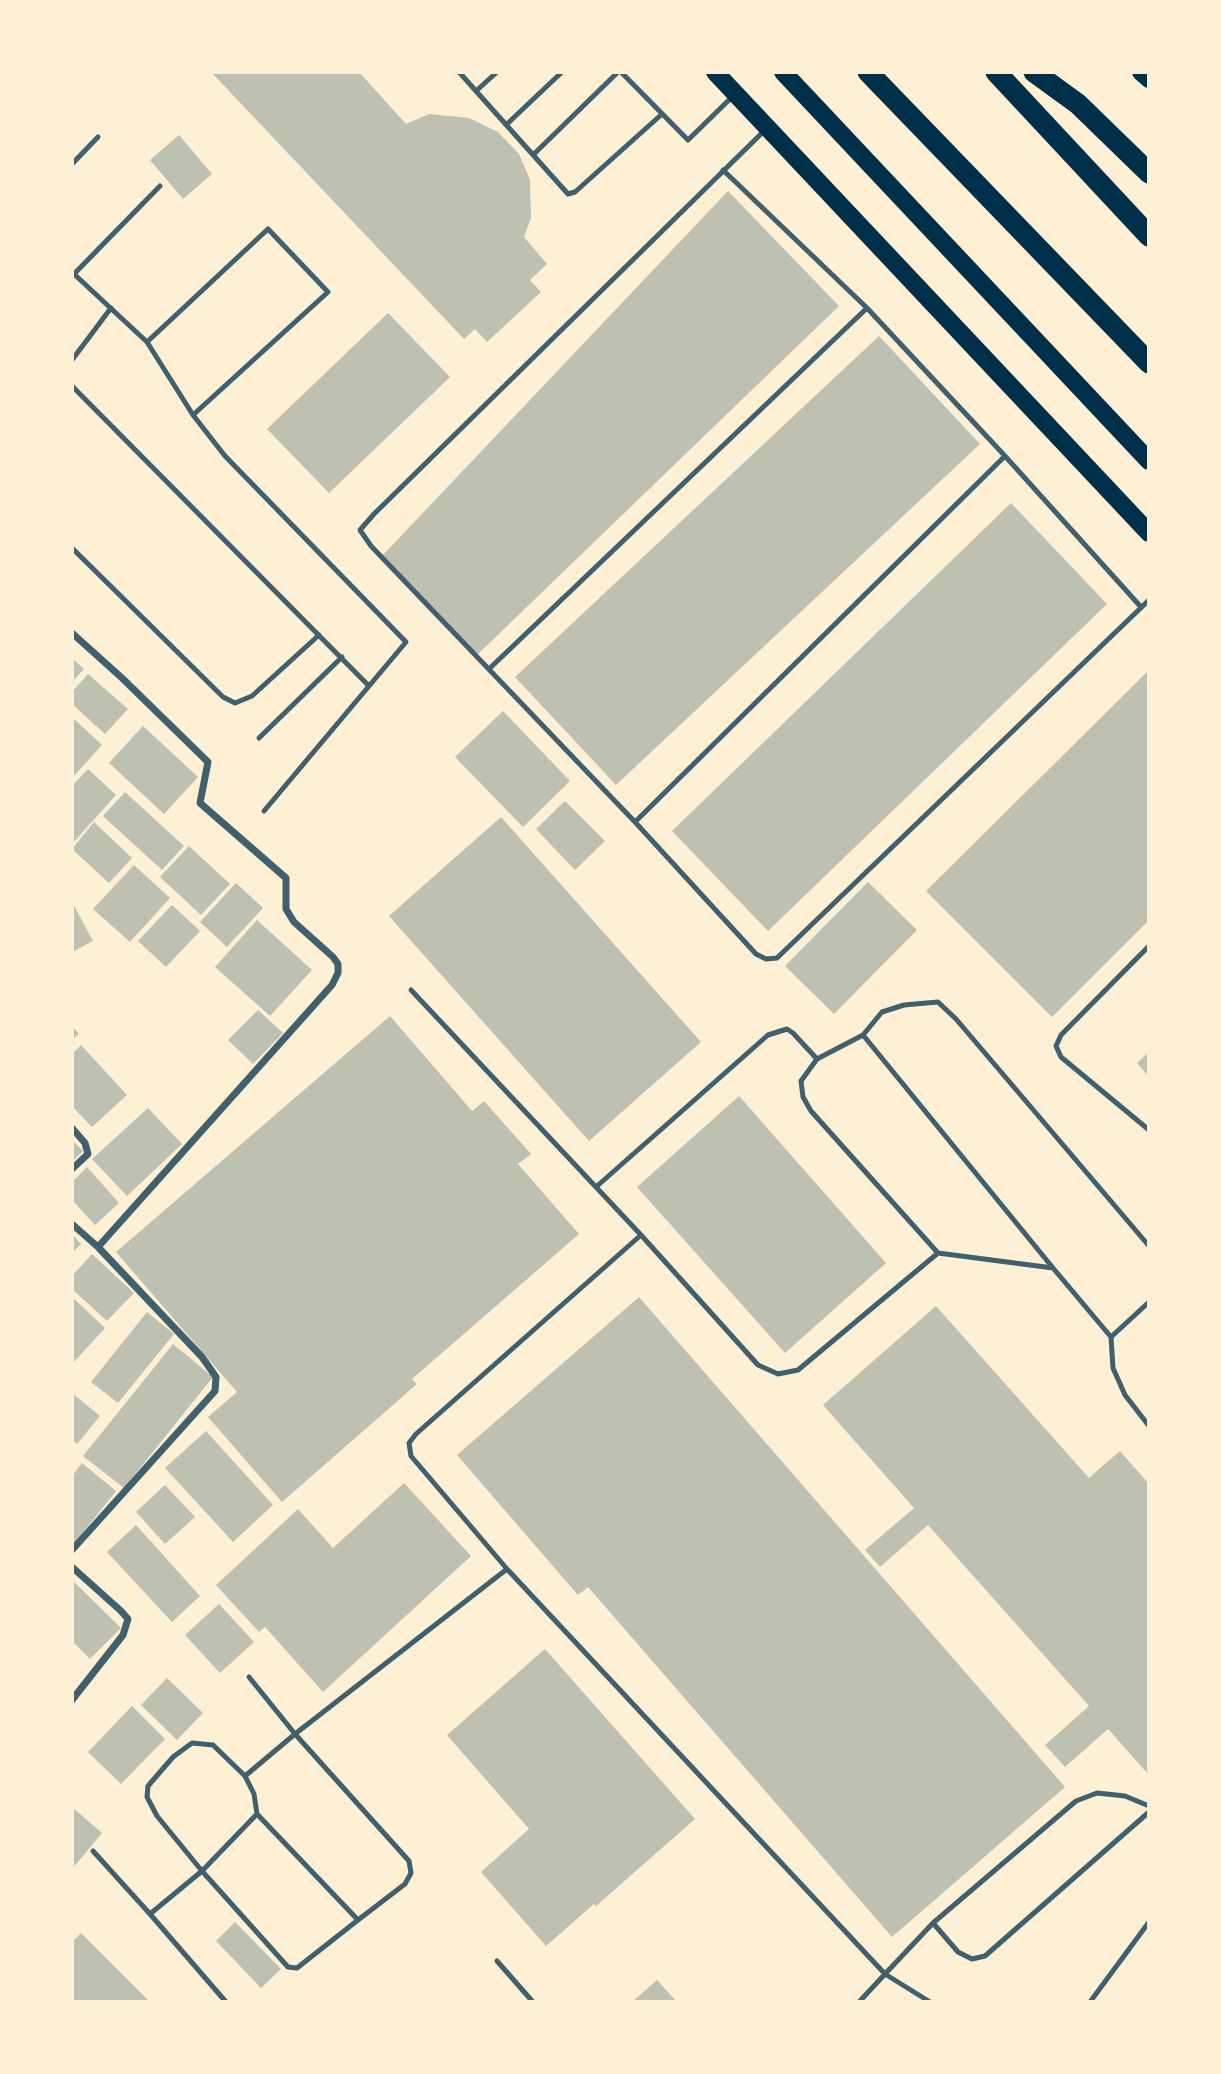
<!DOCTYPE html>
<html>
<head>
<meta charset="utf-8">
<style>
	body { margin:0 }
	#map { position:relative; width:1221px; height:2074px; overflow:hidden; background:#fdf0d5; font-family:"IBM Plex Serif",serif }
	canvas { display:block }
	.frame { position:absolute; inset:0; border:74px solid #fdf0d5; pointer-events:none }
</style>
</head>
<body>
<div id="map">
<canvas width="1221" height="2074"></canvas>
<div class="frame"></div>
</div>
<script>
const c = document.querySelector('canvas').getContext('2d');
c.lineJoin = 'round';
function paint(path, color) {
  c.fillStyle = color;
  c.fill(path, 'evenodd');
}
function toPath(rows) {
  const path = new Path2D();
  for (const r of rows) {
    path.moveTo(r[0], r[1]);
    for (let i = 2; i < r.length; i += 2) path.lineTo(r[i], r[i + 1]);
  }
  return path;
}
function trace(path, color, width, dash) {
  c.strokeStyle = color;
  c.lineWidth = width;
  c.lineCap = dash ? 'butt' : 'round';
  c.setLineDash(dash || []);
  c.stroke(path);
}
const building = toPath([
	[211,72,359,72,406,124,429,114,469,118,498,132,519,154,530,180,531,218,524,237,547,264,530,280,541,292,487,342,475,329,464,339],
	[179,135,212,174,183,199,150,160],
	[728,191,839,306,477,655,383,555],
	[388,313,450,377,329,493,267,429],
	[879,336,980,444,616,785,515,677],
	[1011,503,1107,604,768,931,672,831],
	[72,658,84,669,72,682],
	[1149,670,1149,920,1052,1017,926,891],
	[88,674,128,709,105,734,72,704,72,692],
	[503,711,570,781,523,827,455,757],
	[72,717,102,745,72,778],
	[143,726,198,777,164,814,109,763],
	[88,769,116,795,72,844,72,786],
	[125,792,184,846,162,870,103,816],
	[565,801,605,841,575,870,536,829],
	[501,817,701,1042,589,1141,389,916],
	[94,822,132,858,109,883,72,849],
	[189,846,230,884,201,915,160,877],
	[134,865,170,898,130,942,93,909],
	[868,882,917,930,834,1014,785,966],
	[236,883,263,908,227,947,200,922],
	[72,902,93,941,72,952],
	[172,905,200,931,166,967,138,941],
	[257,920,312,970,270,1016,215,967],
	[258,1010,283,1033,253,1064,228,1040],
	[390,1016,472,1111,484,1101,531,1154,518,1164,579,1234,412,1379,417,1384,282,1502,208,1417,237,1392,116,1252],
	[72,1026,79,1034,72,1040],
	[81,1045,127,1095,92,1127,72,1106,72,1054],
	[1149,1052,1149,1077,1137,1063],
	[739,1096,886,1263,785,1353,637,1187],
	[148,1108,182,1144,127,1196,92,1159],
	[72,1140,83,1151,72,1162],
	[87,1167,119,1203,95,1225,72,1200,72,1182],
	[72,1234,81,1244,72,1253],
	[92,1254,134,1293,107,1321,72,1289,72,1276],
	[72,1297,105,1328,72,1364],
	[639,1297,1065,1787,892,1937,588,1587,578,1595,457,1455],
	[936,1306,1089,1478,1120,1451,1149,1484,1149,1775,1108,1729,1065,1767,1045,1745,1089,1706,928,1525,880,1567,865,1550,914,1508,823,1405],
	[147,1312,174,1334,118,1403,91,1382],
	[173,1344,213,1377,124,1488,83,1456],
	[72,1393,100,1416,77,1444,72,1440],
	[206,1431,273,1505,233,1542,165,1468],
	[82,1463,116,1491,73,1545,72,1476],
	[404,1483,471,1556,323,1692,265,1627,259,1632,216,1585,298,1509,333,1548],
	[165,1485,195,1517,165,1544,136,1512],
	[136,1525,200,1596,172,1622,107,1552],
	[73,1581,121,1628,90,1659,72,1641],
	[219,1604,254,1642,220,1673,185,1635],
	[545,1649,695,1819,596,1906,594,1904,546,1946,481,1872,529,1829,447,1735],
	[167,1678,203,1713,177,1740,141,1705],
	[132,1706,165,1739,121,1784,88,1752],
	[72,1807,102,1833,72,1869],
	[235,1922,281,1969,261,1988,216,1941],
	[81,1933,150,2002,72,2002,72,1942],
	[657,1980,677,2002,632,2002]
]);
const service = toPath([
	[459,72,568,194,575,192,662,114],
	[621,72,688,140,733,96],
	[476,91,497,72],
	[507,124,562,72],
	[764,131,374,514,360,530,371,546,635,822,756,954,766,959,777,958,1149,600],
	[534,154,618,72],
	[72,164,98,137],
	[723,170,867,308,1005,456,1141,607],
	[72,272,74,274,160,186],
	[74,274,147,342,193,415,328,292,268,229,147,342],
	[72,360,111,308],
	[72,386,368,685],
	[193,415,225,456,406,642,264,811],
	[72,548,223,697,235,703,252,696,319,635],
	[489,669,867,308],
	[259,738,342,657],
	[635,822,1005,456],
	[1149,946,1061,1035,1056,1046,1061,1057,1149,1130],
	[411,990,641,1235,758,1365,778,1374,798,1370,938,1253],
	[863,1035,1053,1268],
	[596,1187,768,1035,787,1029,793,1033,817,1059],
	[641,1235,416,1434,409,1443,411,1456,507,1569,885,1974,933,1923,1076,1801,1097,1793,1125,1796,1149,1806],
	[1149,1246,956,1019,938,1002,904,1005,882,1012,863,1035,817,1059,801,1081,803,1097,811,1111,938,1253,1053,1268,1111,1337,1113,1368,1125,1395,1149,1426],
	[1111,1337,1149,1302],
	[249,1677,295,1734,507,1569],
	[245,1776,213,1745,192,1743,173,1757,148,1786,147,1797,157,1816,202,1871,257,1814],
	[93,1851,150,1914],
	[933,1923,958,1952,972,1959,985,1956,1149,1812],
	[497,1961,533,2002],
	[226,2002,150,1914,202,1871,288,1967,297,1968,358,1920,257,1814,254,1794,245,1776,295,1734,409,1861,411,1873,405,1884,358,1920],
	[859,2002,885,1974,930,2002],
	[1090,2002,1149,1922]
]);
const minor = toPath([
	[72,633,122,678,208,762,200,803,286,878,286,909,294,922,333,957,338,964,338,973,332,985,98,1247],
	[72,1128,85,1143,88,1154,72,1169],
	[72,1224,98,1247,202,1357,216,1377,215,1391,72,1550],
	[72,1567,121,1611,128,1619,123,1635,72,1700]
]);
const primary = toPath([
	[715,72,1149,533],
	[783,72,1149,461],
	[1141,72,1149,79]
]);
const motorway = toPath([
	[868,72,1149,363],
	[996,72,1149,236],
	[1034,72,1078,104,1149,173]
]);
paint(building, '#bec0b2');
trace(service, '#3f606c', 5);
trace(minor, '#3f606c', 7);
trace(primary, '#003049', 18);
trace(motorway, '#003049', 21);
</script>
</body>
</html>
